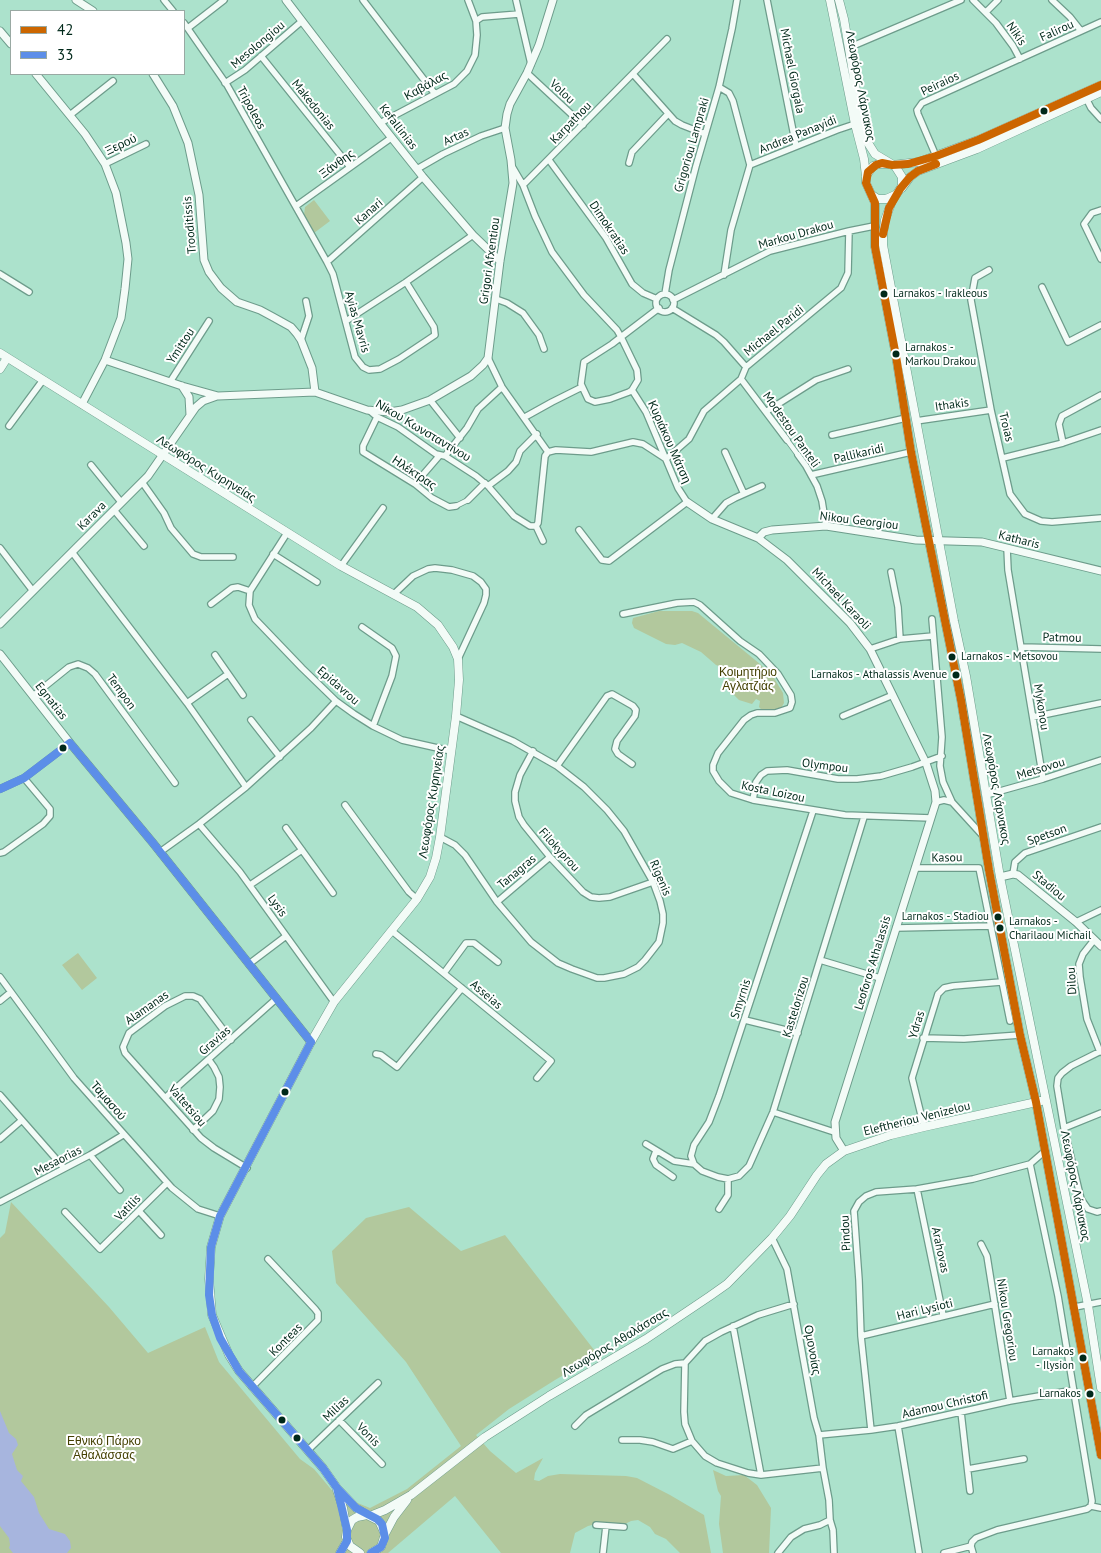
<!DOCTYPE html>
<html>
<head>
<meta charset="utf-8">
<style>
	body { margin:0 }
	#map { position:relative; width:1101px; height:1553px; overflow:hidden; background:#ace2cc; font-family:"PT Sans",sans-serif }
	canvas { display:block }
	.legend { position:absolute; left:10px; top:10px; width:175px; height:65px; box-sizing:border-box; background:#fff; border:1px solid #99a9a3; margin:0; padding:6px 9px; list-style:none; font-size:15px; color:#00291a }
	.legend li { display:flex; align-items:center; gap:10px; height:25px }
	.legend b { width:25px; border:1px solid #99a9a3 }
</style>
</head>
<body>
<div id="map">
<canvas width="1101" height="1553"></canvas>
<ul class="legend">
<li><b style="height:6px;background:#c60"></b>42</li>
<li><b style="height:6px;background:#5c8ee8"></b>33</li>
</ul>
</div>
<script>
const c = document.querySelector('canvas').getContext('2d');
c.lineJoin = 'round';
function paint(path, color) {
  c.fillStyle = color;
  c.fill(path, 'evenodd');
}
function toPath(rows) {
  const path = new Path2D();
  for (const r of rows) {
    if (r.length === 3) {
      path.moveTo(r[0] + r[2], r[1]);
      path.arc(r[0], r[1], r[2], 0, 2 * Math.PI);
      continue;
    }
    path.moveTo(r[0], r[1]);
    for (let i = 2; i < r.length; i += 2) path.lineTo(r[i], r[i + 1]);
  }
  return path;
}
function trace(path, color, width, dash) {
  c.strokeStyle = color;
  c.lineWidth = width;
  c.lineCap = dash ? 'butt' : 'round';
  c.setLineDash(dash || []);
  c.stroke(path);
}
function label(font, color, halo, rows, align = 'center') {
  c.font = font + ' "PT Sans",sans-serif';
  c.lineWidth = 4;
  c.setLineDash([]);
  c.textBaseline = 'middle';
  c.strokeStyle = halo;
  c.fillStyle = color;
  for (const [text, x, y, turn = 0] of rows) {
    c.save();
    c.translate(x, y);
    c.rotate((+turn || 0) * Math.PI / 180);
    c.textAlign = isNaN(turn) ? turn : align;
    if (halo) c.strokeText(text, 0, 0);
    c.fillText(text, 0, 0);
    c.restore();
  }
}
const green = toPath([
	[314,200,330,221,314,233,304,215,305,207],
	[659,611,692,611,698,613,760,664,774,678,783,693,784,703,780,710,762,710,759,707,760,701,756,699,752,704,739,700,726,687,729,676,726,669,716,665,701,652,682,643,675,645,666,644,634,628,632,623,633,618],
	[78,953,97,978,82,990,62,965],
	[11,1202,109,1307,148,1353,205,1327,219,1362,300,1459,314,1469,335,1494,370,1508,407,1489,461,1446,406,1362,336,1283,332,1251,366,1218,409,1207,461,1251,505,1235,598,1355,555,1380,509,1409,476,1435,490,1451,516,1473,543,1458,535,1473,534,1480,539,1481,548,1476,560,1474,626,1476,637,1478,670,1495,704,1515,711,1553,680,1553,666,1539,655,1534,650,1527,638,1520,631,1521,621,1526,600,1523,588,1526,575,1533,570,1553,501,1553,455,1496,388,1553,0,1553,0,1238,5,1233],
	[713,1470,726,1476,744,1475,757,1485,771,1508,769,1553,723,1553,719,1524,721,1496,718,1491]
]);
const water = toPath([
	[0,1411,9,1433,16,1439,18,1445,12,1454,17,1470,23,1476,21,1481,34,1497,39,1513,49,1529,65,1534,70,1541,71,1548,67,1553,13,1553,9,1548,10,1545,9,1538,0,1526]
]);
const pedestrian = toPath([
	[787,440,798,455],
	[456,506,468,500]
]);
const minor = toPath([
	[164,0,173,11],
	[363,0,435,94],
	[516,0,531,64],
	[767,0,796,146],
	[973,0,996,23,1013,46,1020,59],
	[1052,0,1070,17,1081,31],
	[986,12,998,0],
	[476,21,482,17,519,14],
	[184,23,227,85,327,262,333,274,355,357,363,367,369,370,380,369,399,359,435,335,434,327,406,282],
	[188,28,224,0],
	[848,48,961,0],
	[261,56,350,167],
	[527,73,583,125],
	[633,74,675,121,682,125,705,134],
	[225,83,245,70,302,21],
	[719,87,729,93,733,101,750,165,731,230,724,275],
	[1085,96,1091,108,1101,119],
	[70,115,113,81],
	[380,123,454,84,467,71,475,55,477,35,476,21,468,0],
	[936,156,918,114,917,110,922,103,1101,22],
	[549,160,606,238,632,284,643,293,657,299],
	[629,163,632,152,668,114],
	[105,164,146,144],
	[750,165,837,130,855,124],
	[513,168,523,185,535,216,552,252,584,295,617,330,621,337,637,370,638,380,632,390,629,392,610,399,595,402,588,399,581,384,584,362,612,344,621,337,659,308],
	[417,169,443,154,481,136,505,128],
	[523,185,667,39],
	[296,206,391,138],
	[1101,210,1092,213,1084,224,1101,259],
	[327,262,423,177],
	[989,270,975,278,971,300,991,410,1010,494,1025,514,1041,521,1052,522,1101,518],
	[0,274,29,292],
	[1042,287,1068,342,1101,325],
	[665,294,669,270,696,166,719,87,732,29,737,0],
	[665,303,9],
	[496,299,507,303,523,313,539,335,544,349],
	[673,300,770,251,849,231,874,226],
	[672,308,716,335,724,342,746,367],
	[346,321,406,282,473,235],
	[301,340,309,316,306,301],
	[488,358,502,387,548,452],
	[741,379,787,440],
	[170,382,209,321],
	[430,400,460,438],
	[370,411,377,417,398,427,436,454,445,456,476,476,488,486,514,516,530,526,536,526],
	[767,411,816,380,848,369],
	[377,417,363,446,363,452,415,484,432,498,449,507,456,506],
	[525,417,552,402,582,387],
	[916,421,991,410],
	[9,426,43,380],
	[832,435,906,418],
	[1063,443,1059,424,1062,416,1101,395],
	[548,452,556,450,591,452,633,442,643,444,666,459],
	[725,452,744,494],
	[798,455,806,466,817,486,822,501,826,526],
	[445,456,467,428,478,409,502,387],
	[1003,458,1063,443,1101,430],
	[666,459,689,439,704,411,741,379,746,367,841,288,848,273,849,231],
	[91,465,121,502],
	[811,475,911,452],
	[142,482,164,513,171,528,193,554,201,557,233,557],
	[415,484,440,455],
	[488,486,508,471,516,462,520,451,537,434],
	[468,500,485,483],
	[114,510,144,546],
	[712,519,726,503,735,498,762,486],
	[579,530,602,560,609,561,687,502,678,488,646,412,632,390],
	[287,533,250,591,249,605,255,619,302,668,336,701,354,714,373,726,402,740,451,751],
	[543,541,536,526,538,523,545,456,548,452],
	[0,548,33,591],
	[1007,548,1008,570,1043,779],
	[72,552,187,703,246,787],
	[273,554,317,582],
	[341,566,383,508],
	[891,572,898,607,900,639],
	[394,594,413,576,428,569,435,568,452,570,473,576,481,582,486,589,486,595,484,603,458,659],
	[211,604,232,588,238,587,250,591],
	[623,614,677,603,694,602,700,605,740,641,759,654,778,674,791,695,792,702,790,708,775,713,757,713,751,715,744,720,718,753,713,765,713,771,719,781,731,793,753,800,845,815,931,818],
	[932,619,942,737,940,766,943,782,952,802,983,836],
	[362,627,392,648,396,656,392,676,373,726],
	[1022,647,1101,649],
	[870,649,900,639,933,636],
	[215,655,243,695],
	[33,696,69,667,78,664,88,668,95,674,175,783],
	[187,703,228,674],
	[843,716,893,695],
	[1033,717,1101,703],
	[251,720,280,757],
	[533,751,520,775,515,792,515,801,519,817,524,825,550,857,583,892,591,897,599,898,610,897,653,882],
	[557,766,607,696,612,694,633,706,636,710,635,716,617,741,615,749,618,754,632,764],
	[0,789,24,778,70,743],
	[986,795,1043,779,1101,760],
	[753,800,756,782,761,775,767,771,787,770,838,779,857,779,881,776,912,767,942,756],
	[936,802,944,800,952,802],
	[345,805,409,892,417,899],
	[813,811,719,1096,709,1122,694,1145,691,1156,694,1164,702,1171,718,1177,728,1179,739,1176,749,1166,773,1112,864,817],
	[199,824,240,872,334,1002],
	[286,828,333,893],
	[440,837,455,845,465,855,497,902,531,942,558,963,572,969,597,978,604,978,624,974,638,967,645,960,659,942,663,923,663,914,660,901,653,882,624,831,607,810,584,787,557,766,513,741,456,716],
	[160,852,199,824,246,787,311,728,336,701],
	[0,853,4,852,43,824,50,816,50,809,24,778],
	[915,868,979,868,1010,1021],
	[1013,874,1015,862,1025,853,1101,827],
	[250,885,302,850],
	[497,902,550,857],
	[1076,922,1101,910],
	[896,928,990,926],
	[392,931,551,1061,537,1078],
	[1094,940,1083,954,1079,964,1080,977,1087,1019,1100,1052],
	[820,960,880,978],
	[249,964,286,936],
	[444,973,466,943,474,943,498,962],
	[0,977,74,1078,172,1188,198,1209,220,1216],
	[0,1001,11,992],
	[745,1020,798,1033],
	[923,1038,964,1039,1020,1035],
	[231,1040,200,999,193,996,185,996,165,1006,129,1033,123,1047,125,1053,201,1138,214,1148,247,1168],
	[1101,1051,1071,1066,1062,1073,1058,1078,1057,1086,1064,1128,1081,1199,1088,1209,1097,1212,1101,1211],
	[376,1054,381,1055,397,1067,462,988],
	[0,1095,64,1168],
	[166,1097,276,999],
	[773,1112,834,1132],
	[924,1127,912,1078,938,994,944,988,953,986,1001,982],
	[1064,1128,1101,1113],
	[193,1130,213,1111,219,1099,220,1087,219,1077,214,1067,209,1060],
	[0,1139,22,1120],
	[646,1144,674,1161,694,1164],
	[656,1151,653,1159,656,1165,673,1177],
	[90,1155,120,1190],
	[917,1189,943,1315],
	[0,1202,90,1155,123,1135],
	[719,1209,728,1195,728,1179],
	[139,1211,161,1235],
	[65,1212,100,1249,167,1183],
	[772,1238,787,1269,814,1418,819,1435,823,1468],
	[981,1244,987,1256,1010,1401],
	[1075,1307,1101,1302],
	[733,1326,761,1475],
	[861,1336,995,1304],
	[252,1387,318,1320,318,1313,315,1309,268,1259],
	[961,1412,970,1491],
	[339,1420,382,1464],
	[575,1426,586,1415,662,1369,675,1364,685,1363],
	[898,1426,919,1553],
	[871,1430,861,1336,859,1280,854,1211,859,1202,866,1196,876,1192,917,1189,973,1179,1030,1164,1045,1151],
	[819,1435,871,1430,898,1426,1010,1401,1074,1390],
	[622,1440,640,1440,653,1442,673,1449,692,1441],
	[308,1450,378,1383],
	[968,1469,1024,1459],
	[1091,1506,1101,1508],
	[830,1520,833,1530,834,1553],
	[596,1525,624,1527],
	[603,1553,606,1526],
	[778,1553,791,1537,804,1529,820,1525,830,1520,829,1500,823,1468,761,1475,748,1473,717,1463,705,1456,692,1441,685,1424,684,1412,685,1363,705,1341,721,1332,758,1315,794,1304],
	[944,1553,971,1546],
	[973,1553,971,1546,972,1542,976,1538,997,1530,1087,1509,1091,1506,1092,1501,1058,1296,1030,1164]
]);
const tertiary = toPath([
	[76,0,93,11],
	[286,0,380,123,423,177,473,235,500,261],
	[0,31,11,44],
	[36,74,85,134,105,164,116,193,126,243,128,259,125,289,121,318,105,360,82,404],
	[153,74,173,106,188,143,199,195,204,260,209,272,221,288,237,302,260,310,273,317,291,327,297,334,301,340,312,368,315,392],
	[105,360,182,386,218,396,315,392,367,410,389,412,402,410,430,400,471,376,483,365,488,358,500,261,513,183,511,160,505,128,507,114,510,104,527,73,539,45,553,0],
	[182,386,189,397,190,415],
	[687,502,712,519,758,538,787,560,850,623,870,649,926,763,935,791,936,802,835,1122,836,1138,844,1151],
	[758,538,764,532,772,530,826,526,916,540,982,542,1101,571],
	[0,624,148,476,196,407,203,401,217,396],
	[0,654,70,743,153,843,311,1042],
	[1000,877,1013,874,1018,875,1076,922,1101,946]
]);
const secondary = toPath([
	[830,0,855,124,864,159,866,176,866,183,875,203,875,247,896,356,911,452,961,700,989,870,1020,1035,1036,1102,1101,1455],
	[839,0,844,19,859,108,868,143,875,154,895,166,902,177,902,186,892,201,885,220,883,235,883,245,954,621,966,676,1000,877,1088,1305,1101,1388],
	[892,165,919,162,978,140,1101,85],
	[866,176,873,166,879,164,888,164],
	[902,188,910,177,918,171,977,149,1101,92],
	[872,195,878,199,886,199,895,195],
	[0,353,341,566,417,607,438,625,453,647,458,659,459,680,456,716,440,837,436,858,430,877,417,899,334,1002,311,1042,220,1216,211,1247,209,1279,212,1315,229,1355,239,1371,323,1468,337,1488,356,1508,367,1515],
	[0,369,7,358],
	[337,1490,343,1508,347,1530],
	[370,1516,385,1510,411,1495,485,1437,549,1396,646,1339,710,1296,727,1284,772,1238,790,1216,817,1175,826,1164,844,1151,891,1135,924,1127,1041,1101],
	[385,1534,394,1517,407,1500],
	[340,1553,347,1541],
	[360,1553,350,1546,346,1537,347,1530,352,1520,357,1517,367,1515,379,1521,385,1534,381,1547,371,1553]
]);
const bus1 = toPath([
	[1101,85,978,140,936,156,908,164,892,165,882,163,876,165,868,172,866,183,875,203,875,247,896,356,911,452,961,700,989,870,1020,1035,1036,1102,1101,1455],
	[883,234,889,208,900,189,910,177,918,171,936,164]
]);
const bus2 = toPath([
	[70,743,153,843,311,1042],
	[0,789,24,778,70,743],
	[311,1042,220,1216,211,1247,209,1295,212,1315,220,1338,239,1371,323,1468,337,1488,356,1508,377,1519,382,1524,385,1538,381,1547,371,1553],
	[337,1488,347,1530,347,1541,340,1553]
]);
const markers = [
	[1044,111,4.5,"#00291a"],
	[884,294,4.5,"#00291a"],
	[896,354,4.5,"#00291a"],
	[952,657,4.5,"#00291a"],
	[956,675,4.5,"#00291a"],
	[63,748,4.5,"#00291a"],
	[998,917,4.5,"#00291a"],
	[1000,928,4.5,"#00291a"],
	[285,1092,4.5,"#00291a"],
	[1083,1358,4.5,"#00291a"],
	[1090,1394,4.5,"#00291a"],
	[282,1420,4.5,"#00291a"],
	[297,1438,4.5,"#00291a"]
];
const busNames = [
	["Larnakos - Irakleous",893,294],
	["Larnakos -",905,348],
	["Markou Drakou",905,362],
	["Larnakos - Metsovou",961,657],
	["Larnakos - Athalassis Avenue",947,675,"right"],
	["Larnakos - Stadiou",989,917,"right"],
	["Larnakos -",1009,922],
	["Charilaou Michail",1009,936],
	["Larnakos",1074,1352,"right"],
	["- Ilysion",1074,1366,"right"],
	["Larnakos",1081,1394,"right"]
];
const streetNames = [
	["Falirou",1057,31,-24],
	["Nikis",1016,34,55],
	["Mesolongiou",258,45,-40],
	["Michael Giorgala",792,71,79],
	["Peiraios",940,84,-25],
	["Καβάλας",426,86,-29],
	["Λεωφόρος Λάρνακος",860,86,79],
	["Volou",562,92,43],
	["Makedonias",313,105,51],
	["Tripoleos",251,108,61],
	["Karpathou",571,123,-46],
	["Kefallinias",398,127,52],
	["Andrea Panayidi",798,135,-22],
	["Artas",456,137,-25],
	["Ξερού",121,145,-25],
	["Grigoriou Lampraki",692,145,-74],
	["Ξάνθης",337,164,-36],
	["Kanari",369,212,-41],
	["Trooditissis",190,225,-95],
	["Dimokratias",609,228,56],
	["Markou Drakou",796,235,-16],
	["Grigori Afxentiou",490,261,-82],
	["Ayias Mavris",357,322,74],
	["Michael Paridi",774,331,-39],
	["Ymittou",181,346,-57],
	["Ithakis",952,405,-8],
	["Troias",1006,427,76],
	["Modestou Panteli",791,430,55],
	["Νίκου Κωνσταντίνου",423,431,31],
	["Κυριάκου Μάτση",669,442,66],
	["Pallikaridi",859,454,-13],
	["Λεωφόρος Κυρηνείας",206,469,32],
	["Ηλέκτρας",414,473,34],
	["Karava",92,516,-45],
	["Nikou Georgiou",859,521,7],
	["Katharis",1019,540,14],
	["Michael Karaoli",841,599,47],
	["Patmou",1062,638,1],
	["Epidavrou",338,686,41],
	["Tempon",121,692,54],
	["Egnatias",51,701,52],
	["Mykonou",1041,707,81],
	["Olympou",825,766,7],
	["Metsovou",1041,769,-17],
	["Λεωφόρος Λάρνακος",996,789,80],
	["Kosta Loizou",773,792,12],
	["Λεωφόρος Κυρηνείας",432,802,-81],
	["Spetson",1047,835,-20],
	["Filokyprou",559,850,48],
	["Kasou",947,858,-1],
	["Tanagras",517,872,-40],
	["Rigenis",660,878,67],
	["Stadiou",1049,886,40],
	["Lysis",277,906,54],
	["Leoforos Athalassis",873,963,-73],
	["Dilou",1072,981,-93],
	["Asseias",486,995,40],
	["Smyrnis",741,999,-72],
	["Kastelorizou",796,1007,-73],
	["Alamanas",147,1008,-35],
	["Ydras",917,1025,-73],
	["Gravias",215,1041,-41],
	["Ταμασού",108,1101,49],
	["Valtetsiou",187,1106,49],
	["Eleftheriou Venizelou",917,1119,-14],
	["Mesaorias",58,1161,-27],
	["Λεωφόρος Λάρνακος",1075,1186,79],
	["Vatilis",128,1208,-46],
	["Pindou",846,1233,-93],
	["Arahovas",940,1250,78],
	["Hari Lysioti",925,1310,-14],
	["Nikou Gregoriou",1007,1320,81],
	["Konteas",286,1340,-45],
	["Λεωφόρος Αθαλάσσας",615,1343,-31],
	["Ομονοίας",812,1350,80],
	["Adamou Christofi",945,1405,-13],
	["Milias",336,1409,-44],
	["Vonis",368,1435,46]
];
const parkNames = [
	["Κοιμητήριο",748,673],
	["Αγλατζιάς",748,687],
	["Εθνικό Πάρκο",104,1442],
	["Αθαλάσσας",104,1456]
];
paint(green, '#b2c89d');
paint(water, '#a7b5de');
trace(pedestrian, '#6d9c8b', 6);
trace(minor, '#6d9c8b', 8);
trace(tertiary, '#6d9c8b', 9);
trace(secondary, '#6d9c8b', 9);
trace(pedestrian, '#f3fbf7', 4.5);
trace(minor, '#f3fbf7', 5.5);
trace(tertiary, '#f3fbf7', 7);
trace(secondary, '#f3fbf7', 8);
trace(bus1, '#c60', 8);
trace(bus2, '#5c8ee8', 8);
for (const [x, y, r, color] of markers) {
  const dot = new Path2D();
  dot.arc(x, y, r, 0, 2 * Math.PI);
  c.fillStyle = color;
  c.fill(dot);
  trace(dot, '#fff', 2);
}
label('11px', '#00291a', '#fff', busNames, 'left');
label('12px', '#00291a', '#fff', streetNames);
label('12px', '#444002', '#fff', parkNames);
</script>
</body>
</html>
